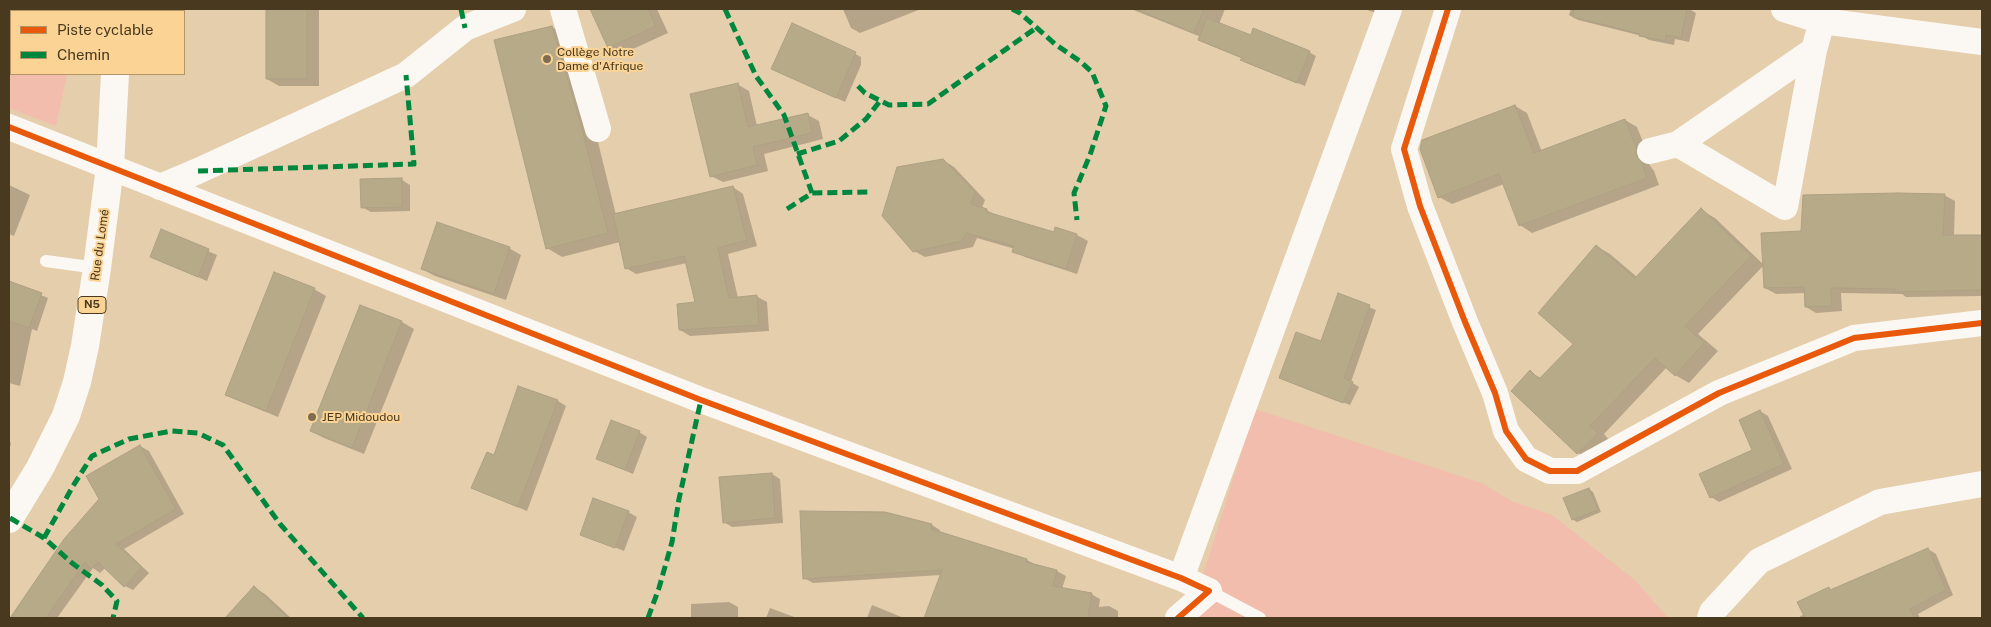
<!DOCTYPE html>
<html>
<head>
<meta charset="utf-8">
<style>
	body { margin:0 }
	#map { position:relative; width:1991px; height:627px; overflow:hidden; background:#e4ceac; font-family:"Public Sans",sans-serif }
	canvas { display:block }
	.frame { position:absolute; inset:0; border:10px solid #49391f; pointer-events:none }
	.legend { position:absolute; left:10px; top:10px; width:175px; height:65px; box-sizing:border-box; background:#fbd495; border:1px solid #b49666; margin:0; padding:6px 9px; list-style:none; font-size:15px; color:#49391f }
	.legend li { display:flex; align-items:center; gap:10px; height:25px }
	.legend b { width:25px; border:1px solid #b49666 }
</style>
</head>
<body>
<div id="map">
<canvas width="1991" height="627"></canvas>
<div class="frame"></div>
<ul class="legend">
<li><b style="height:6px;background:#e8590c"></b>Piste cyclable</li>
<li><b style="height:6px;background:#00873e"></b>Chemin</li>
</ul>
</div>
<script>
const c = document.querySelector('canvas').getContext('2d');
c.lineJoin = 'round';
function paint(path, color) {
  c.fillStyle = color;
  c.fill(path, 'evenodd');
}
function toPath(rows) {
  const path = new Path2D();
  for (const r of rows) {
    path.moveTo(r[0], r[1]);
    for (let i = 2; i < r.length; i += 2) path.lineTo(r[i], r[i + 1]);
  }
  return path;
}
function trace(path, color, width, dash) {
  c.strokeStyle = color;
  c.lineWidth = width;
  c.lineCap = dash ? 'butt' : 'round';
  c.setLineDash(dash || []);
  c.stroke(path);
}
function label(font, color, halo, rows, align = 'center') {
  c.font = font + ' "Public Sans",sans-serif';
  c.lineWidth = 4;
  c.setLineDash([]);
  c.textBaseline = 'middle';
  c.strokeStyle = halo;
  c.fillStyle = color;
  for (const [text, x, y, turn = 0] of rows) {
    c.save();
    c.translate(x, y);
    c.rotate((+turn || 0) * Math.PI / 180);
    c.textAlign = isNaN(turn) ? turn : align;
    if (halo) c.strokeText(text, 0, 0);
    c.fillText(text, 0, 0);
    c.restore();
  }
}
const green = toPath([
	[9,9,80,9,79,11,11,11,11,74,67,74,56,126,9,108],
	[1255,409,1484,484,1511,501,1552,515,1636,581,1668,618,1183,618,1205,569]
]);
const shadow = toPath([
	[267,9,319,9,319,86,279,86,267,79],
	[592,9,657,9,668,33,622,54,609,47],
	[843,9,921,9,860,33,851,28],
	[1131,9,1225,9,1219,24,1251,37,1309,52,1316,56,1305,86,1249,64,1242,60,1243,58,1207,44,1200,40,1201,37],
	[1364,9,1384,9,1382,15],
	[1571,9,1689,9,1696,13,1689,42,1675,39,1674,45,1649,40,1642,36,1578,20,1569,15],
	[552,27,567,36,595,130,616,215,733,187,743,194,757,246,728,254,738,298,756,296,767,302,769,331,690,336,680,330,696,303,687,263,636,274,626,268,620,242,562,257,547,248],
	[852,52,861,57,861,65,845,102,781,73],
	[737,84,749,91,757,126,808,115,819,121,823,139,764,154,768,171,723,182,711,176],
	[1515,106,1527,113,1542,152,1625,120,1637,127,1648,155,1648,163,1654,171,1659,185,1532,233,1520,225,1504,184,1452,204,1439,197],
	[943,160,954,167,985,200,982,208,998,216,1055,233,1056,229,1077,235,1088,241,1077,274,1025,257,1014,251,1015,249,977,238,973,247,925,257,914,251],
	[402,180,410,185,410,211,371,212,362,207],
	[9,185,30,195,14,236,9,234],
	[1944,195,1955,201,1954,236,1982,236,1982,296,1906,297,1902,294,1841,293,1842,311,1816,313,1806,307,1805,293,1776,294,1765,288,1764,265,1698,334,1718,351,1689,383,1675,375,1667,367,1604,434,1611,442,1592,461,1578,453,1530,372,1541,378,1574,343,1596,246,1610,254,1637,277,1701,210,1715,218,1764,265,1802,233],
	[162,231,217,255,207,281,151,257],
	[509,248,521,255,506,300,435,276,422,269],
	[9,282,48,298,37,331,32,329,20,386,9,383],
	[314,289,326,296,278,417,239,401,226,394],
	[1339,295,1376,310,1351,382,1359,387,1350,405,1287,381,1322,343],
	[361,306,402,322,414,329,364,454,324,438,311,431],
	[519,388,558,401,566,406,527,511,481,492],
	[1760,411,1768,416,1792,469,1719,502,1711,497,1754,451],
	[639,432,647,437,633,474,598,459],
	[9,441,11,443,9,451],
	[140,446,149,451,184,514,124,549,149,573,133,590,125,586,105,568,100,573,93,568,57,618,11,618,65,540,101,499],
	[772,474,780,479,783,523,732,527,724,522],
	[1589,489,1593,492,1601,512,1577,522,1572,519],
	[628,512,637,517,624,551,582,534],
	[932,525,940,530,939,533,1027,560,1036,565,1057,571,1066,576,1062,589,1091,594,1100,599,1099,607,1109,606,1118,611,1118,618,926,618,941,575,813,583,804,578],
	[1928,549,1936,554,1953,595,1918,614,1920,618,1798,618,1804,614,1829,588,1832,590],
	[255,588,265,594,291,618,227,618],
	[729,602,738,607,738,618,691,618,691,604],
	[872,605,904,618,867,618],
	[770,608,797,618,766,618]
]);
const building = toPath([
	[266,9,307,9,307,79,266,79,266,9],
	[590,9,648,9,656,26,608,48,590,9],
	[1135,9,1204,9,1194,33,1135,9],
	[1574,9,1687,9,1681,38,1666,35,1665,41,1639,36,1640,34,1573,17,1574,9],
	[1207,18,1251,35,1253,28,1310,51,1297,83,1240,60,1242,58,1198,40,1207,18],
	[792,23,856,52,836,98,771,69,792,23],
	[552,26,580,121,608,233,546,249,494,40,552,26],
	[738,83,748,127,808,113,812,133,753,147,757,165,710,177,690,94,738,83],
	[1515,105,1534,153,1625,119,1636,147,1636,155,1642,163,1647,178,1519,226,1499,174,1438,198,1420,149,1422,140,1515,105],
	[943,159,975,192,971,204,987,209,987,212,1054,232,1055,227,1077,234,1066,269,1012,252,1014,246,966,233,962,241,913,252,882,216,897,167,943,159],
	[402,178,402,207,361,208,360,179,402,178],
	[733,186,747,240,718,248,729,298,757,295,759,325,679,330,677,304,695,302,684,256,625,269,613,214,733,186],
	[1898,193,1945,194,1943,235,1982,235,1982,290,1895,292,1895,289,1831,288,1832,306,1805,307,1804,287,1764,288,1761,233,1801,231,1803,195,1898,193],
	[1701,208,1751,256,1685,326,1704,343,1675,376,1655,358,1590,426,1598,433,1577,454,1511,391,1530,370,1539,379,1573,344,1538,313,1596,245,1635,278,1701,208],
	[437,222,510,247,494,294,421,269,437,222],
	[161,229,209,249,198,277,150,257,161,229],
	[274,272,315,288,266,411,225,395,274,272],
	[9,281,42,293,29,328,9,321,9,281],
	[1338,293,1370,305,1344,378,1353,382,1343,403,1279,378,1296,332,1321,341,1338,293],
	[360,305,402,321,352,448,310,431,360,305],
	[518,386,558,400,518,507,471,488,487,452,494,455,518,386],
	[1760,410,1784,464,1710,498,1699,474,1752,450,1739,420,1760,410],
	[611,420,640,431,625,470,596,459,611,420],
	[140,445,176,509,116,544,142,567,124,587,98,562,91,569,85,562,46,618,10,618,64,539,99,499,86,476,140,445],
	[772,473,775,518,723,523,719,477,772,473],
	[1589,488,1598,510,1572,520,1563,498,1589,488],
	[593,498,629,511,615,548,580,535,593,498],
	[800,511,885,512,932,524,931,529,1027,559,1026,562,1057,570,1053,586,1092,593,1088,618,924,618,942,570,803,579,800,511],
	[1928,548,1946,590,1910,609,1915,618,1805,618,1797,602,1829,587,1830,590,1928,548],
	[254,586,288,618,225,618,254,586]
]);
const lane = toPath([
	[46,261,97,268],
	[1209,591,1260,618]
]);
const street = toPath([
	[563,9,598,129],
	[1448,9,1404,149,1420,206,1465,322,1495,393,1506,431,1526,459,1550,471,1577,471,1719,393,1854,338,1982,323],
	[1784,9,1822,21,1982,42],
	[9,127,701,400,1181,578,1209,591,1178,618],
	[1678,144,1814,50],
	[1650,151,1678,144,1785,207,1814,50,1822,21],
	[160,187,198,171,406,75,465,28,513,9],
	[1181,578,1389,9],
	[1710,618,1712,612,1759,561,1880,502,1982,484]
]);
const primary = toPath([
	[120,11,121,9],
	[9,519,40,468,66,416,77,382,85,346,97,268,110,167,115,74]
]);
const quiet = toPath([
	[461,9,465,28],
	[725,9,756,76,784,115,812,193],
	[1012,9,1020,13,1055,44,1081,62,1092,72,1106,106,1090,155,1074,193,1077,220],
	[49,11,49,9],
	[9,49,11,50],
	[9,68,11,69],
	[858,86,865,93,889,105,928,104,1036,28],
	[797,154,839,141,866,119,880,101],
	[198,171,414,164,406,75],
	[787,209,812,193,868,192],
	[10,518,44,538,72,563,102,585,117,601,113,618],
	[44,538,73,486,92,456,129,439,172,431,198,433,223,445,280,524,363,618],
	[648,618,659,588,672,542,679,499,701,400]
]);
const cycleway = toPath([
	[1448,9,1404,149,1420,206,1465,322,1495,393,1506,431,1526,459,1550,471,1577,471,1719,393,1854,338,1982,323],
	[9,127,701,400,1181,578,1209,591,1178,618]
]);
const markers = [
	[547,59,5,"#7f6d50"],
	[312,417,5,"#7f6d50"]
];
const shields = [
	[92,305,28]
];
const shieldNames = [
	["N5",92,305]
];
const poiNames = [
	["Collège Notre",557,52],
	["Dame d'Afrique",557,66],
	["JEP Midoudou",322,417]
];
const streetNames = [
	["Rue du Lomé",100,245,-82]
];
paint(green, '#f3bdae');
paint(shadow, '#0003');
paint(building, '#b7aa88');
trace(building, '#ada084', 1);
trace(lane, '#fbf8f3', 12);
trace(street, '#fbf8f3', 26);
trace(primary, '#fbf8f3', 28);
trace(quiet, '#00873e', 5, [10, 5]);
trace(cycleway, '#e8590c', 6);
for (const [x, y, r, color] of markers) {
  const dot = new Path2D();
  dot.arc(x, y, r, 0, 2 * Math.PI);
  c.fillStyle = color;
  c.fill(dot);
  trace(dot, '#fbd495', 2);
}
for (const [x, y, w] of shields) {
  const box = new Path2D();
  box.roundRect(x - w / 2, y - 8.5, w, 17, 4);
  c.fillStyle = '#fbd495';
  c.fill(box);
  trace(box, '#49391f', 1);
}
label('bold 11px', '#49391f', null, shieldNames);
label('12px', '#49391f', '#fbd495', poiNames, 'left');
label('12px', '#49391f', '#fbd495', streetNames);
</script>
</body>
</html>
